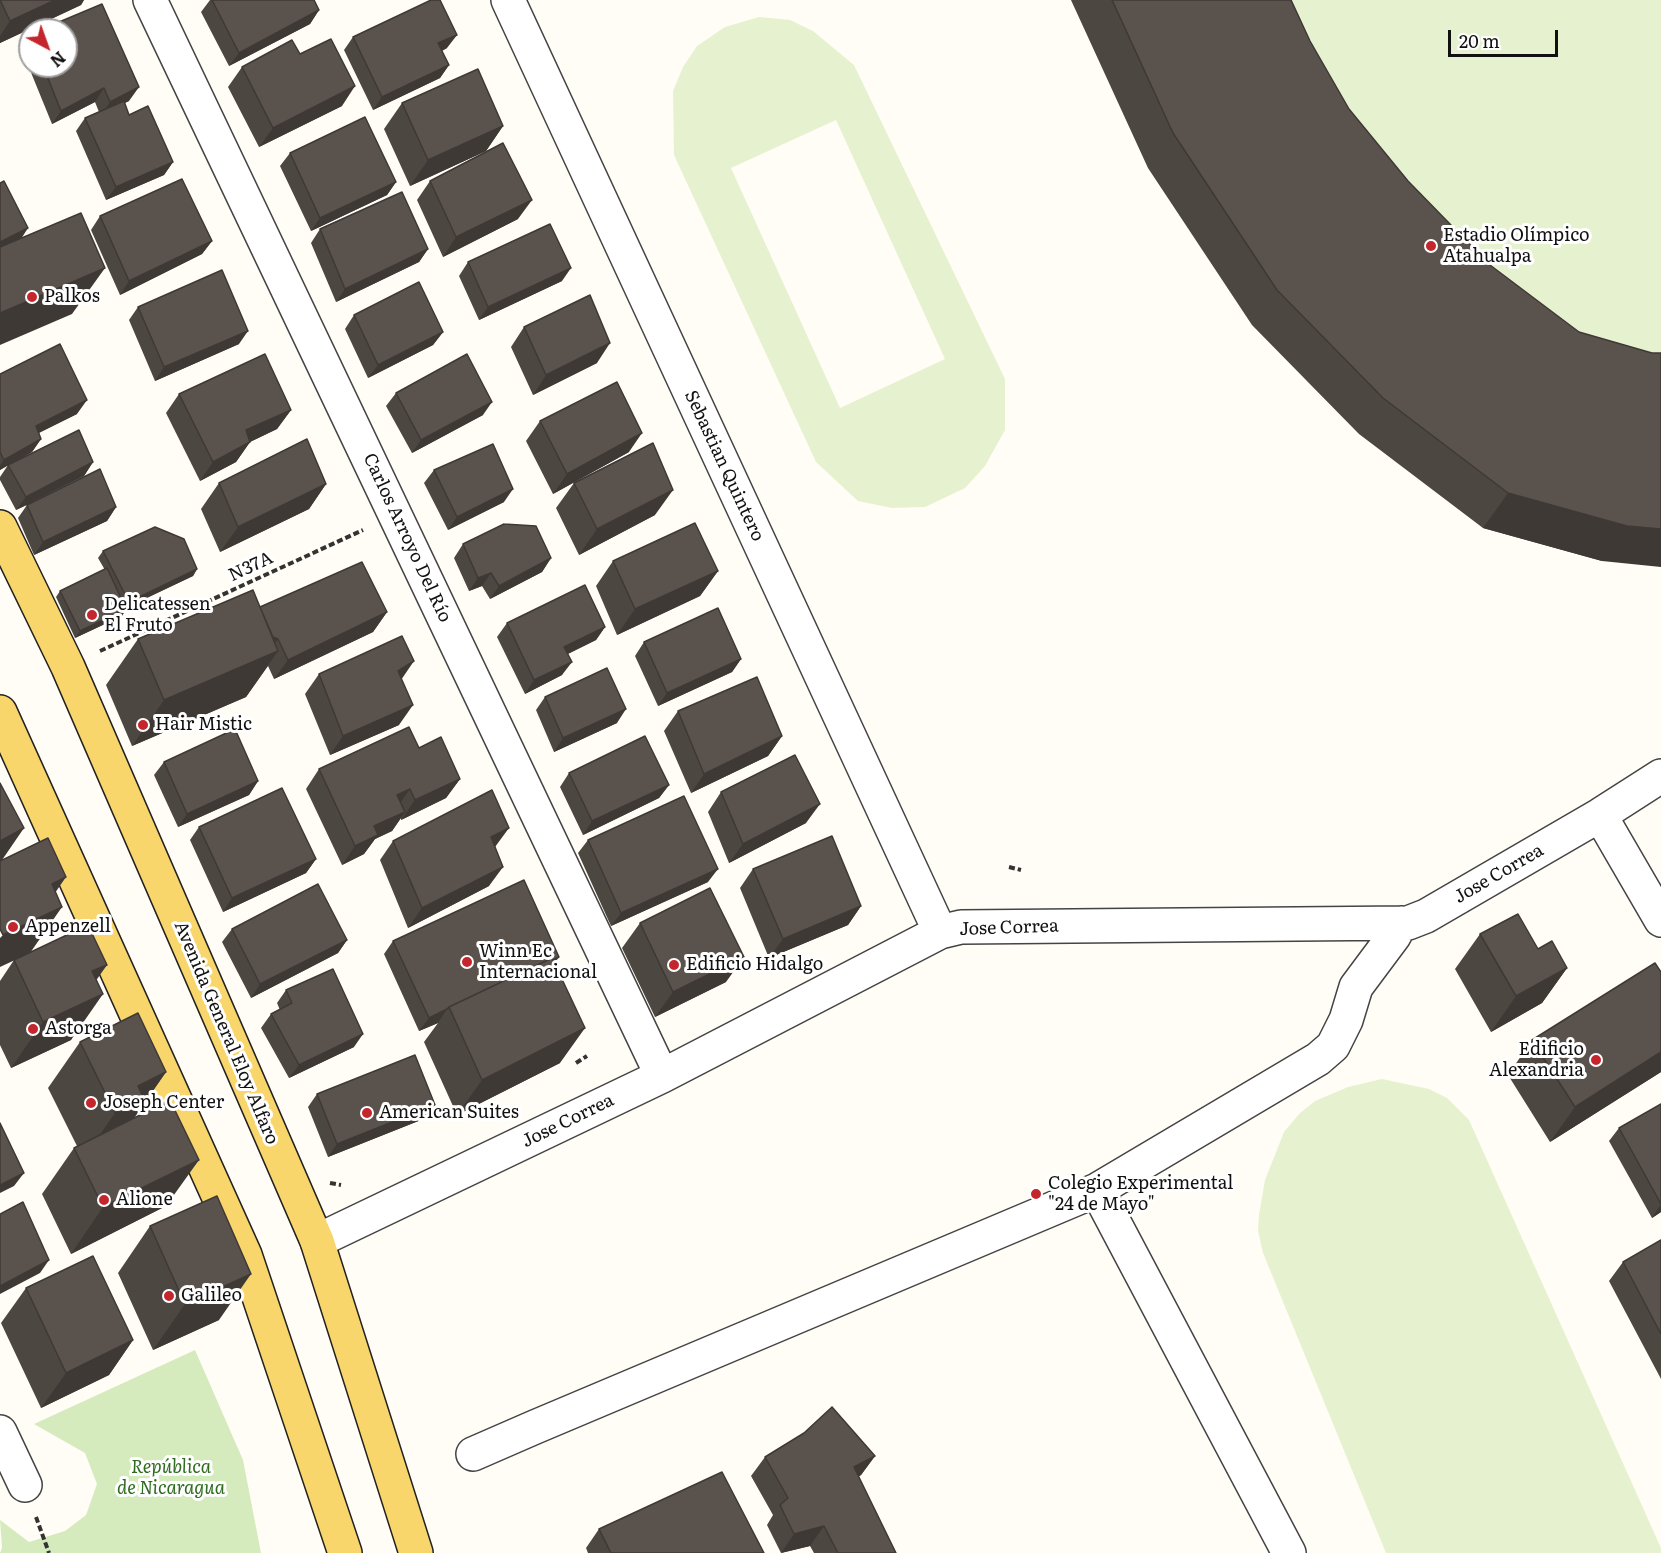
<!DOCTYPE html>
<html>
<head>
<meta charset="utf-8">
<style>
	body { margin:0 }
	#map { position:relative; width:1661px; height:1553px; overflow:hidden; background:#fffdf5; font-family:Literata,serif }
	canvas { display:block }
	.north { position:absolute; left:18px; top:18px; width:60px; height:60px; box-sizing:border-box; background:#fff; border:2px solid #a0a0a0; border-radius:50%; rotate:139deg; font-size:16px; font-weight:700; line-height:24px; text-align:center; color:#111 }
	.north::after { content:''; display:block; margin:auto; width:21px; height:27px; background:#c4262e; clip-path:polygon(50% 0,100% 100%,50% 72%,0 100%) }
	.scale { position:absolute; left:1448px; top:30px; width:110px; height:27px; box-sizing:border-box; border:3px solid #111; border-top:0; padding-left:8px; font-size:18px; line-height:21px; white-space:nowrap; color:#111; -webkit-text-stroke:4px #fff; paint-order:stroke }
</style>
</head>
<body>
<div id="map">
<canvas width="1661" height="1553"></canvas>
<div class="north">N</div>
<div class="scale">20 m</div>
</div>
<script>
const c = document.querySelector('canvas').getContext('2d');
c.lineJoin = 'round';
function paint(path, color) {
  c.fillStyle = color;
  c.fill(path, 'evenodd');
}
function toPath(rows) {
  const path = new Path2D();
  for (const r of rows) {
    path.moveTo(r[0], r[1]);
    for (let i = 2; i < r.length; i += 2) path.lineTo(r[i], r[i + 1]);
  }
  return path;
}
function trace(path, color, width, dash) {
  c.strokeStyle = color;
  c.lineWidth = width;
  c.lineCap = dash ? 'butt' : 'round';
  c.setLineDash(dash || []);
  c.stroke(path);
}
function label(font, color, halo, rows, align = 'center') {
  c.font = font + ' Literata,serif';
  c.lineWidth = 6;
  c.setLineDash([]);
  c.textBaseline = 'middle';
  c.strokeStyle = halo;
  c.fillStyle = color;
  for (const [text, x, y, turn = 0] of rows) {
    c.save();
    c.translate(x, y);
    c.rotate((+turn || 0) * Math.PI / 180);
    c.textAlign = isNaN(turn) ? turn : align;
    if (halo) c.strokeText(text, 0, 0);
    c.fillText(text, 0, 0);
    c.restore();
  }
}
const green = toPath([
	[195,1350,243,1460,261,1553,0,1553,2,1548,0,1520,29,1542,65,1531,86,1515,97,1484,85,1453,34,1424]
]);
const pitch = toPath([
	[1071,0,1661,0,1661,567,1359,434,1252,325,1148,168],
	[759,17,790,20,813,31,854,65,1005,379,1005,430,985,466,965,488,925,507,892,508,858,501,816,462,674,155,673,91,683,67,697,46,725,27],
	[836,120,945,359,840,408,731,168],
	[1382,1079,1429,1089,1447,1098,1469,1120,1661,1548,1661,1553,1386,1553,1263,1253,1258,1231,1259,1215,1265,1180,1284,1132,1300,1113,1315,1101,1348,1087]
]);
const path = toPath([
	[100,651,363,530],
	[1009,867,1021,870],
	[576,1063,587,1056],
	[330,1183,341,1185],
	[36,1517,49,1553]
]);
const minor = toPath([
	[150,0,662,1076],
	[508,0,940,932],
	[1600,815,1661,920],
	[1097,1190,1289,1553],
	[317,1241,662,1076,940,932,961,927,1408,923,1426,916,1600,815,1661,776],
	[0,1432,25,1485],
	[473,1454,535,1427,1097,1190,1318,1059,1333,1046,1346,1020,1356,987,1394,936,1401,923]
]);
const major = toPath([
	[0,527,68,667,317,1241,416,1553],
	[0,712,245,1255,345,1553]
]);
const wall = toPath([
	[0,0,84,0,81,5,0,43],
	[210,0,314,0,319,10,310,24,229,66,201,12],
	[1071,0,1291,0,1310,41,1602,561,1483,528,1359,434,1252,325,1148,168],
	[30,34,30,66,66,66,129,101,124,103,129,115,173,162,164,175,106,200,76,131,85,118,99,112,95,102,52,124,21,48],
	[353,37,447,48,442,51,449,65,440,78,373,110,344,50],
	[300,54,342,106,259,147,228,87,242,67],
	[402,103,503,126,486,151,410,186,384,129],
	[290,153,396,182,387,195,311,231,280,166],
	[430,181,518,219,443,257,417,200],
	[100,216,212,241,202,254,120,295,91,230],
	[320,229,428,249,419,262,336,302,311,243],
	[468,262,562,281,479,320,459,276],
	[138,307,239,344,155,381,129,320],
	[354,315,443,332,433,345,368,378,345,329],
	[524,327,597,363,533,395,511,347],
	[0,374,77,414,39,433,41,439,32,452,11,464,93,462,84,476,34,501,116,507,107,521,34,555,18,518,27,505,16,510,0,480,0,477,8,465,0,470],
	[396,393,483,415,412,453,386,406],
	[179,394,291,410,277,429,250,442,236,462,200,481,166,413],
	[540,421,629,452,553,494,526,441],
	[434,470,504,502,448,530,424,483],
	[219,483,326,484,309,509,220,552,201,509],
	[574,483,655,515,579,555,556,508],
	[463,544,551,558,542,572,490,599,482,586,469,591,454,558],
	[103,551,197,569,193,576,126,608,126,609,122,616,75,638,56,597,60,591,105,570,98,558],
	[613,561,718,571,700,596,617,635,596,586],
	[260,607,387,612,373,632,274,679,268,666,246,697,132,746,106,685,138,639],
	[507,623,605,627,596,640,568,654,562,675,525,694,497,637],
	[644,642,741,659,732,672,658,706,635,656],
	[319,674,402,679,399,725,330,755,305,694],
	[545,697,617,723,554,752,536,710],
	[678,711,782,736,768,756,691,793,664,731],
	[419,748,460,779,446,798,401,820,401,818,392,831,375,839,364,854,342,865,306,789,319,769],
	[164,762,258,781,249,795,178,827,154,775],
	[569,773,669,785,659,798,583,835,560,787],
	[721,792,806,823,729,863,708,812],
	[199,827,316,859,306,873,223,912,190,840],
	[588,840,708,882,611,926,578,853],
	[393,841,495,847,489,886,408,928,380,860],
	[753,869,861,906,848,925,769,958,740,888],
	[640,923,726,982,655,1017,622,948],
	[232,929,347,940,338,953,251,998,222,942],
	[1480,934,1567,968,1542,1003,1491,1032,1455,969],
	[393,941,559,957,554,964,560,1063,457,1115,424,1042,438,1023,419,1031,384,954],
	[14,960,96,980,71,1040,11,1068,0,1045,0,981],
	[286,990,354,1047,289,1078,261,1028,271,1014,280,1010,277,1003],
	[1532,1040,1661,1072,1550,1142,1508,1075],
	[80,1042,166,1072,134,1118,166,1206,71,1254,42,1194,74,1148,77,1146,48,1088],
	[317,1094,426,1118,328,1157,308,1107],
	[1661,1104,1661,1212,1652,1218,1609,1141,1619,1128],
	[150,1226,219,1320,153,1350,118,1273],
	[1661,1240,1661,1379,1609,1281,1623,1262],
	[26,1288,133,1340,109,1375,41,1408,1,1323],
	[875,1456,861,1475,858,1477,896,1553,814,1553,810,1546,781,1553,767,1525,773,1515,751,1476,765,1457],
	[599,1529,764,1553,588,1553,586,1548]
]);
const shadedWall = toPath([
	[55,0,84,0,81,5,0,43,0,36,10,21],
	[319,10,310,24,229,66,239,53],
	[457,35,447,48,429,57,438,43],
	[449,65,440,78,373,110,382,97],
	[355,86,342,106,259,147,273,128],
	[139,87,129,101,101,115,110,102],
	[104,88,95,102,52,124,61,111],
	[503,126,486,151,410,186,428,160],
	[173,162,164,175,106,200,116,187],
	[396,182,387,195,311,231,320,218],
	[532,200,518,219,443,257,456,237],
	[28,228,19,242,0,251,0,242],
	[212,241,202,254,120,295,129,281],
	[428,249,419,262,336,302,345,289],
	[105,268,72,314,0,345,0,313],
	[571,268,562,281,479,320,488,307],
	[248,331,239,344,155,381,164,367],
	[443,332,433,345,368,378,378,365],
	[610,343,597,363,533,395,546,375],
	[87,400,77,414,26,439,36,426],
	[492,402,483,415,412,453,421,440],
	[291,410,277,429,233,450,246,430],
	[642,433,629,452,553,494,567,474],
	[41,439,32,452,0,470,0,465,4,460],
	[250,442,236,462,200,481,213,462],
	[93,462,84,476,16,510,26,497],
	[326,484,309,509,220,552,238,527],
	[513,489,504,502,448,530,457,517],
	[673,490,655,515,579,555,597,529],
	[1508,493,1661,529,1661,567,1602,561,1483,528],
	[116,507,107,521,34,555,43,542],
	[551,558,542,572,490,599,499,586],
	[197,569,193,576,125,608,129,602],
	[718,571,700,596,617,635,635,609],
	[491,573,482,586,469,591,478,578],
	[126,609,122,616,75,638,80,631],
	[387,612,373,632,274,679,288,660],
	[605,627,596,640,555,660,564,647],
	[264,635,278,639,266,657,278,651,246,697,132,746,164,700],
	[741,659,732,672,658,706,667,693],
	[414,661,401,680,398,671],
	[572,662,562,675,525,694,534,680],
	[413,705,399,725,330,755,343,736],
	[626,709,617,723,554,752,563,738],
	[782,736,768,756,691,793,704,774],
	[460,779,446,798,401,820,415,800],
	[258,781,249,795,178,827,187,814],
	[669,785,659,798,583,835,592,821],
	[410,789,396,809,397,795],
	[820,804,806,823,729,863,743,844],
	[405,812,392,831,375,839,364,854,342,865,355,846,374,826],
	[24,828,0,863,0,841],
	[509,828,495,847,491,837],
	[316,859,306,873,223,912,232,898],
	[503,867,489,886,408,928,422,908],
	[718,869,708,882,611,926,621,913],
	[66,877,37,919,62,907,30,953,0,967,0,938,3,935,52,884],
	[861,906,848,925,769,958,783,939],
	[347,940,338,953,251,998,260,984],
	[744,957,726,982,655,1017,673,992],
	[107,965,78,1006,103,994,71,1040,11,1068,43,1022,92,971],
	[1567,968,1542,1003,1491,1032,1516,996],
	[447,1009,438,1023,419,1031,429,1018],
	[585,1028,560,1063,457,1115,482,1080],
	[363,1034,354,1047,289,1078,299,1065],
	[1661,1052,1661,1072,1550,1142,1575,1107],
	[166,1072,134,1118,83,1159,115,1113,138,1086],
	[435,1105,426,1118,328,1157,337,1144],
	[199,1160,166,1206,71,1254,103,1207],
	[24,1173,14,1186,0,1193,0,1185],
	[1661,1204,1661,1212,1652,1218],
	[49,1260,40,1273,0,1294,0,1286],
	[251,1274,219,1320,153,1350,185,1304],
	[133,1340,109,1375,41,1408,66,1373],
	[875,1456,861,1475,840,1487,854,1467],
	[824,1526,810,1546,781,1553,794,1534]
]);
const building = toPath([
	[0,0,55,0,10,21,0,0],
	[212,0,314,0,319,10,239,53,212,0],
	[431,0,440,0,457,35,438,43,449,65,382,97,353,37,431,0],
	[1112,0,1291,0,1310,41,1349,109,1408,181,1490,265,1579,332,1652,353,1661,353,1661,529,1627,526,1508,493,1383,398,1277,290,1173,133,1112,0],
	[102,4,139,87,110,102,104,88,61,111,43,66,66,66,66,30,40,30,102,4],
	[331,39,355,86,273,128,242,67,292,40,300,54,331,39],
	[478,69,503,126,428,160,402,103,478,69],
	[124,101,129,115,148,106,173,162,116,187,85,118,124,101],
	[365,117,396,182,320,218,290,153,365,117],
	[503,143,532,200,456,237,430,181,503,143],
	[182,179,212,241,129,281,100,216,182,179],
	[4,181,28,228,0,242,0,183,4,181],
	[402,192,428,249,345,289,320,229,402,192],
	[81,213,105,268,0,313,0,247,81,213],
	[550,224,571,268,488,307,468,262,550,224],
	[222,270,248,331,164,367,138,307,222,270],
	[419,282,443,332,378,365,354,315,419,282],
	[590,295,610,343,546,375,524,327,590,295],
	[60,344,87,400,36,426,41,439,4,460,0,452,0,374,60,344],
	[265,354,291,410,246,430,250,442,213,462,179,394,265,354],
	[467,354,492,402,421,440,396,393,467,354],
	[617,382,642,433,567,474,540,421,617,382],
	[79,430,93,462,26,497,8,465,79,430],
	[307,439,326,484,238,527,219,483,307,439],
	[653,443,673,490,597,529,574,483,653,443],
	[493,444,513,489,457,517,434,470,493,444],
	[100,469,116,507,43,542,27,505,100,469],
	[695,523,718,571,635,609,613,561,695,523],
	[504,524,536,526,551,558,499,586,491,573,478,578,463,544,504,524],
	[155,527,184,539,197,569,129,602,103,551,155,527],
	[362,562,387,612,288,660,278,639,273,637,260,607,362,562],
	[107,568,126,609,80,631,60,591,107,568],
	[585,585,605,627,564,647,572,662,534,680,507,623,585,585],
	[253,590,278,651,164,700,138,639,253,590],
	[718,608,741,659,667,693,644,642,718,608],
	[402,636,414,661,398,671,413,705,343,736,319,674,402,636],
	[607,668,626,709,563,738,545,697,607,668],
	[757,677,782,736,704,774,678,711,757,677],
	[409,727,419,748,441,737,460,779,415,800,410,789,397,795,405,812,374,826,378,835,355,846,319,769,409,727],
	[235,729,258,781,187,814,164,762,235,729],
	[645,736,669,785,592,821,569,773,645,736],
	[795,755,820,804,743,844,721,792,795,755],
	[0,783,24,828,0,841,0,783],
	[282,788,316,859,232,898,199,827,282,788],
	[492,790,509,828,491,837,503,867,422,908,393,841,492,790],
	[684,796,718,869,621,913,588,840,684,796],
	[832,836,861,906,783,939,753,869,832,836],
	[48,838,66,877,52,884,62,907,3,935,0,929,0,861,48,838],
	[524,880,559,957,553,960,552,958,449,1007,447,1009,429,1018,393,941,524,880],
	[318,884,347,940,260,984,232,929,318,884],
	[710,888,744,957,673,992,640,923,710,888],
	[1518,914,1538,949,1552,941,1567,968,1516,996,1480,934,1518,914],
	[88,925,107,965,92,971,103,994,43,1022,14,960,88,925],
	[552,958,585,1028,482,1080,449,1007,552,958],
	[1655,963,1661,972,1661,1052,1575,1107,1532,1040,1655,963],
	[333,969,363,1034,299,1065,271,1014,292,1003,286,990,333,969],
	[138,1013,166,1072,138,1086,144,1099,115,1113,80,1042,138,1013],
	[415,1055,435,1105,337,1144,317,1094,415,1055],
	[170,1100,199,1160,103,1207,74,1148,170,1100],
	[1661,1104,1661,1204,1619,1128,1661,1104],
	[0,1123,24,1173,0,1185,0,1123],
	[217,1196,251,1274,185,1304,150,1226,217,1196],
	[23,1202,49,1260,0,1286,0,1214,23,1202],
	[1661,1240,1661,1334,1623,1262,1661,1240],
	[93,1256,133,1340,66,1373,26,1288,93,1256],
	[832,1407,875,1456,854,1467,896,1553,838,1553,824,1526,794,1534,780,1505,788,1498,765,1457,804,1433,832,1407],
	[722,1472,764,1553,611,1553,599,1529,722,1472]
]);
const markers = [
	[1431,246,6,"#c4262e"],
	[32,297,6,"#c4262e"],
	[92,615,6,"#c4262e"],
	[143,725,6,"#c4262e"],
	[13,927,6,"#c4262e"],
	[467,962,6,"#c4262e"],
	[674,965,6,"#c4262e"],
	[33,1029,6,"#c4262e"],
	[1596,1060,6,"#c4262e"],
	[91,1103,6,"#c4262e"],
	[367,1113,6,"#c4262e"],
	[1036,1194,6,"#c4262e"],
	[104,1200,6,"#c4262e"],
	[169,1296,6,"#c4262e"]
];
const poiNames = [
	["Estadio Olímpico",1443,236],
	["Atahualpa",1443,257],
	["Palkos",44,297],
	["Delicatessen",104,605],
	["El Fruto",104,626],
	["Hair Mistic",155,725],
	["Appenzell",25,927],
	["Winn Ec",479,952],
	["Internacional",479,973],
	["Edificio Hidalgo",686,965],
	["Astorga",45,1029],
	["Edificio",1584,1050,"right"],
	["Alexandria",1584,1071,"right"],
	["Joseph Center",103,1103],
	["American Suites",379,1113],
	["Colegio Experimental",1048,1184],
	["\"24 de Mayo\"",1048,1205],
	["Alione",116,1200],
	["Galileo",181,1296]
];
const streetNames = [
	["Sebastian Quintero",724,466,65],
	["Carlos Arroyo Del Río",407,538,65],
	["N37A",251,567,-25],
	["Jose Correa",1499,874,-30],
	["Jose Correa",1009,928,-2],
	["Avenida General Eloy Alfaro",226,1033,67],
	["Jose Correa",568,1121,-26]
];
const parkNames = [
	["República",171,1468],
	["de Nicaragua",171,1489]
];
paint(green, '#d5ebbd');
paint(pitch, '#e6f2cf');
trace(minor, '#444', 36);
trace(major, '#222', 36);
trace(path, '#333', 4, [6, 3]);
trace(minor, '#fff', 33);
trace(major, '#f9d66b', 33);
paint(wall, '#4d4742');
paint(shadedWall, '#3f3936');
paint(building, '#5a524d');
trace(building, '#3f3936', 1.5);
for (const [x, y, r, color] of markers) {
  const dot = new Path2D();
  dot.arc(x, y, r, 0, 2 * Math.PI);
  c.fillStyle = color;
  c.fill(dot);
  trace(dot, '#fff', 2);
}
label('18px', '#111', '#fff', poiNames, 'left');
label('18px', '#111', '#fff', streetNames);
label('italic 18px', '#2f6b1f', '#fff', parkNames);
</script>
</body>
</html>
